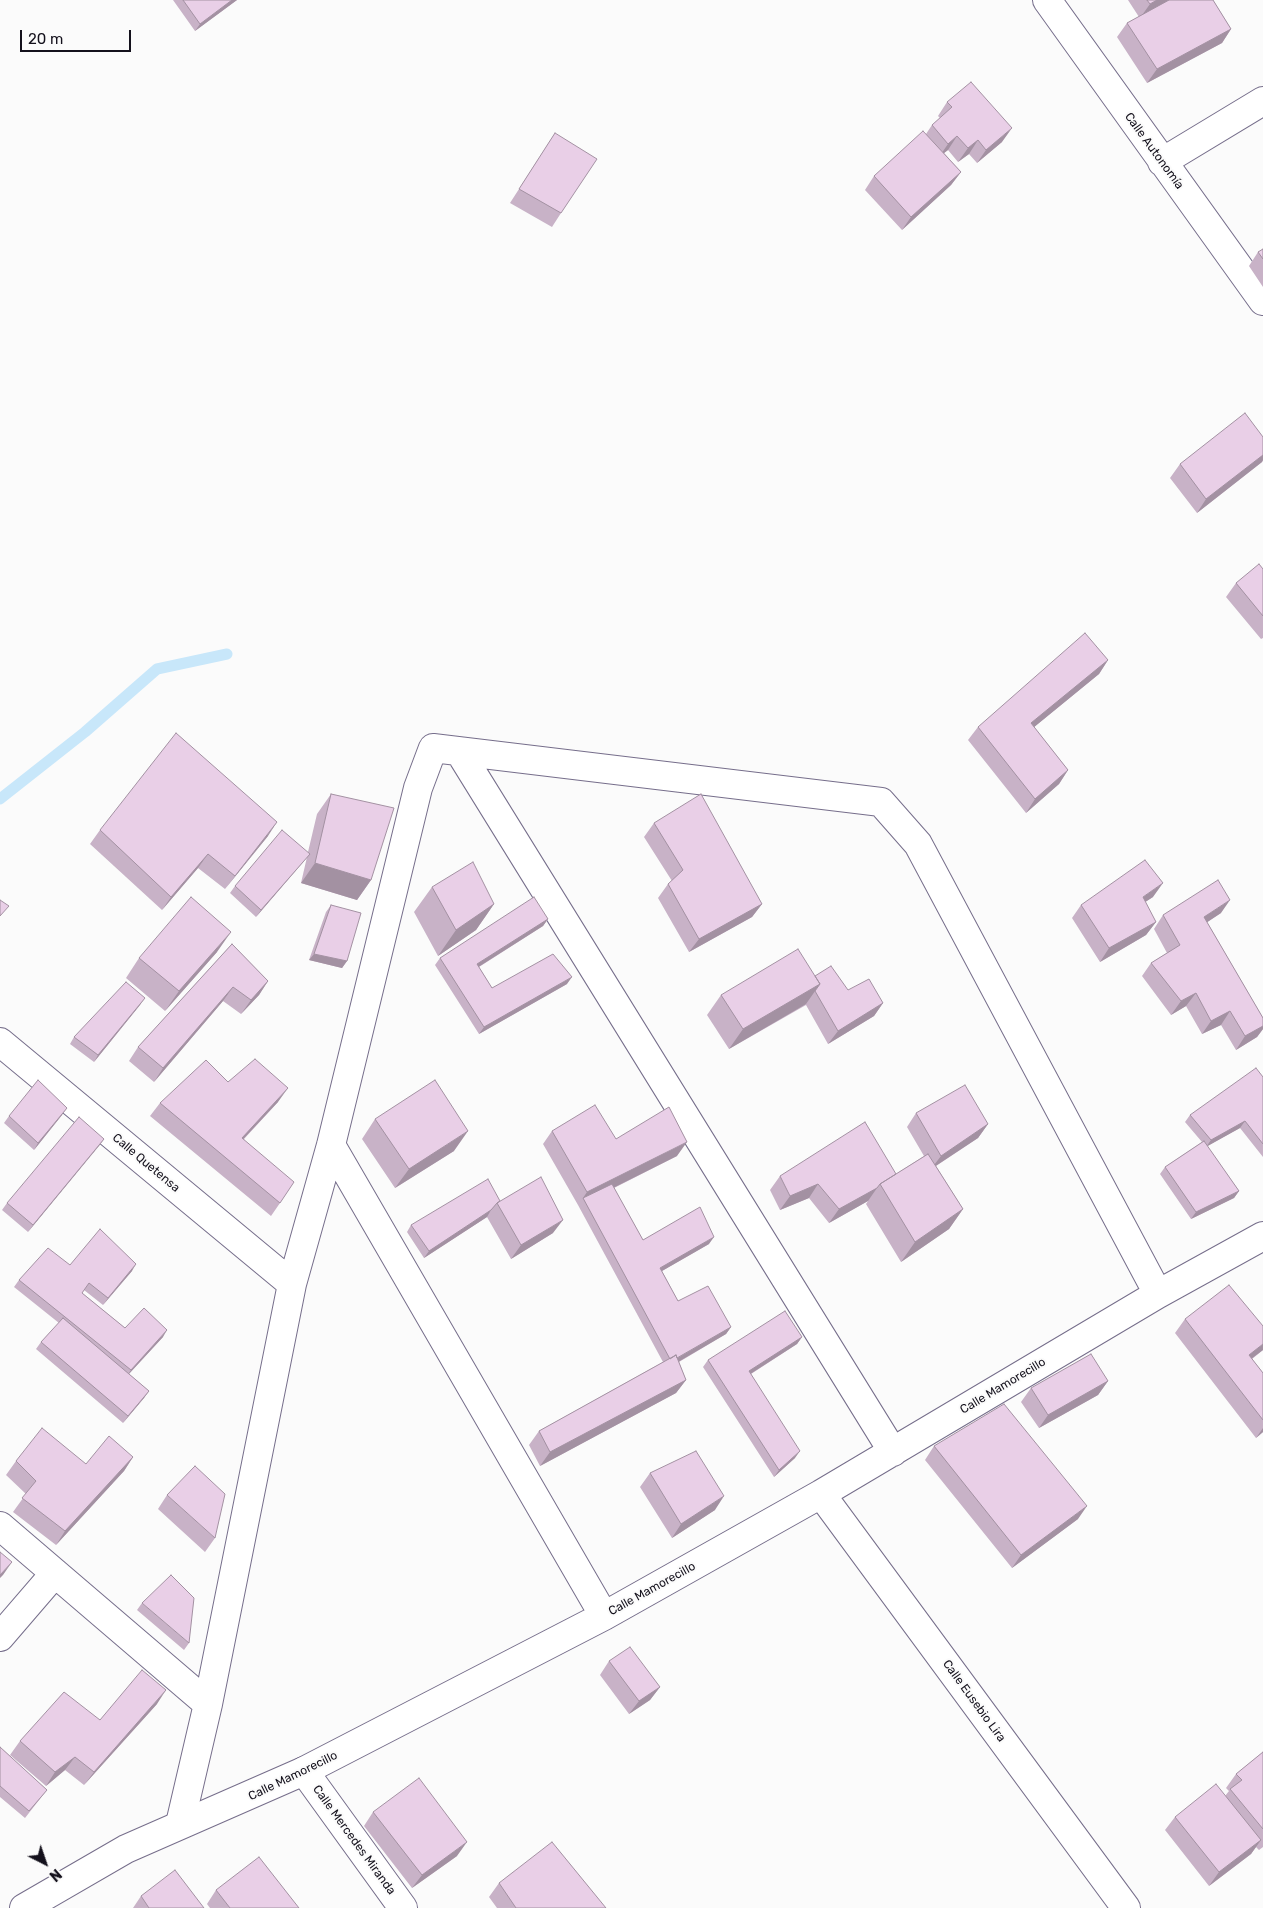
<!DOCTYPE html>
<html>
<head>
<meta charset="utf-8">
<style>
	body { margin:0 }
	#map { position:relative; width:1263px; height:1908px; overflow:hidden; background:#fbfbfb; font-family:Rubik,sans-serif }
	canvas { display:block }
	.north { position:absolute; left:20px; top:1838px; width:50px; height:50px; -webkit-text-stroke:4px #fbfbfb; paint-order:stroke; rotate:139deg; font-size:14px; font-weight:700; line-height:20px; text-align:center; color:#14111c }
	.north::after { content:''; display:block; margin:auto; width:18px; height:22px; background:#14111c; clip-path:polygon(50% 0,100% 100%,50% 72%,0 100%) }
	.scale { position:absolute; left:20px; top:30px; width:111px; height:22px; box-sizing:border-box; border:2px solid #14111c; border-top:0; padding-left:6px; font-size:15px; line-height:18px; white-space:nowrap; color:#14111c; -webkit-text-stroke:4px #fbfbfb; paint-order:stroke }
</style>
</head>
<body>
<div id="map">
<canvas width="1263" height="1908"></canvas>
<div class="north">N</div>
<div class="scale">20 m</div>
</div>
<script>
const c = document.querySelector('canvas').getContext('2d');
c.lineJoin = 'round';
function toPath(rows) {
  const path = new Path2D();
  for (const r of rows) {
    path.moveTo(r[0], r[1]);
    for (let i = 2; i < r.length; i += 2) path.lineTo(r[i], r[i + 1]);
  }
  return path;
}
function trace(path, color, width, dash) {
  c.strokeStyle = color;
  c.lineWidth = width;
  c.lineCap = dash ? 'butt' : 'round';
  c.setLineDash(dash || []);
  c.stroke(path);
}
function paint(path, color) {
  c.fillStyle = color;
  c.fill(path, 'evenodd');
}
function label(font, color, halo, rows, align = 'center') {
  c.font = font + ' Rubik,sans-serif';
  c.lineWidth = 4;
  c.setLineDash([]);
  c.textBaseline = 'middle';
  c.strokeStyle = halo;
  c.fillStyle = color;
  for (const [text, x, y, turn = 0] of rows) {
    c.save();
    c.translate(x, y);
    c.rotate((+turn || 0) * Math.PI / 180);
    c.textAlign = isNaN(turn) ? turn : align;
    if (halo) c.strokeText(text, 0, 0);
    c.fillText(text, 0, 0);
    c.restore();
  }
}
const stream = toPath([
	[0,799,85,732,157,669,227,654]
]);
const street = toPath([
	[1047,0,1263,301],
	[1162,162,1263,101],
	[459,751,893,1452],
	[0,1042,292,1284],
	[331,1145,604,1616],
	[821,1494,1126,1908],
	[0,1526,208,1704],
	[0,1637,55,1573],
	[304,1771,604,1616,821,1494,1158,1294,1263,1236],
	[180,1824,208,1704,292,1284,331,1145,418,788,433,748,881,802,918,844,1158,1294]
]);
const secondary = toPath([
	[24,1908,126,1849,304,1771,403,1908]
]);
const wall = toPath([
	[173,0,237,0,195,31],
	[1128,0,1213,0,1231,29,1222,43,1147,83,1117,37,1127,23,1139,17],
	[947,102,1002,142,977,163,969,154,958,162,948,150,944,153,961,172,951,185,902,230,865,190,874,176,926,134,932,125,940,118,938,116],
	[555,133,561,213,552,227,510,203],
	[1263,249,1263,287,1249,266,1258,252],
	[1263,437,1263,460,1262,462,1197,513,1170,478,1180,464],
	[1263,569,1263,638,1261,639,1226,597,1236,583],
	[1108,660,1099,674,1034,727,1068,770,1059,784,1026,813,968,740,978,727],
	[331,794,371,880,357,900,301,883,307,857,256,917,230,893,235,886,308,852,317,814],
	[654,823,762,904,752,917,689,952,658,898,668,884,672,881,644,837],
	[100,830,268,836,225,889,198,868,162,910,90,844],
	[432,887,494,904,476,930,438,956,414,912],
	[1153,897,1145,902,1156,922,1146,935,1100,962,1072,918,1081,905],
	[331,905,347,961,342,968,309,960,326,912],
	[1221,913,1207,922,1263,1018,1263,1029,1257,1037,1236,1050,1221,1025,1202,1034,1186,1006,1171,1015,1142,976,1151,963,1167,953,1154,929,1163,915],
	[548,919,543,926,479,967,492,988,567,984,479,1034,435,965,440,958],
	[232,944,268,981,259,995,241,1014,223,1001,154,1082,129,1061,138,1047],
	[217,952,165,1011,126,978,139,958],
	[815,976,848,990,883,1003,874,1016,828,1044,806,1005,729,1049,707,1015,721,995],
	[140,1005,94,1062,70,1044,74,1037],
	[1263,1077,1263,1157,1240,1128,1207,1146,1239,1191,1234,1198,1191,1219,1160,1174,1165,1167,1202,1142,1185,1122,1190,1115],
	[228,1082,278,1102,244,1139,280,1203,271,1216,150,1116,160,1103],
	[916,1113,988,1124,978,1138,936,1166,963,1209,949,1229,901,1262,866,1204,868,1201,829,1223,809,1198,780,1210,770,1190,780,1176,896,1174,924,1156,907,1127],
	[62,1115,34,1150,4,1123,9,1116],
	[375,1119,454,1151,395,1188,362,1139],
	[552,1131,616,1139,677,1156,614,1188,643,1240,709,1244,662,1271,678,1301,731,1327,726,1334,679,1362,686,1380,676,1393,540,1466,529,1445,539,1431,663,1362,578,1205,543,1144],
	[104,1139,28,1232,2,1210,7,1203],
	[500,1201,553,1233,511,1259,487,1217,424,1258,407,1232,411,1225],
	[70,1265,132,1271,103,1305,84,1290,82,1293,125,1328,163,1337,129,1374,149,1391,144,1398,123,1423,36,1349,41,1342,59,1323,14,1287,19,1280],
	[1185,1319,1263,1350,1252,1359,1263,1373,1263,1432,1256,1438,1175,1333],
	[802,1337,797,1344,751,1374,795,1458,774,1477,703,1367,708,1360],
	[1108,1381,1098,1395,1039,1428,1021,1402,1031,1388],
	[934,1446,1078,1519,1012,1568,925,1460],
	[133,1457,124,1471,56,1545,13,1512,26,1494,6,1475,16,1461,86,1464],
	[650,1473,715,1510,672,1538,640,1487],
	[167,1495,215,1538,205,1552,158,1509],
	[142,1603,189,1643,184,1650,137,1610],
	[609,1661,660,1687,650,1700,629,1714,600,1675],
	[157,1704,84,1785,65,1770,46,1786,10,1755,20,1741],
	[0,1747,47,1790,25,1818,0,1797],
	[1263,1752,1263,1847,1259,1850,1256,1847,1251,1854,1209,1886,1165,1830,1175,1817,1225,1796,1229,1791,1226,1788,1236,1774],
	[373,1812,457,1856,412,1888,364,1826],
	[499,1883,606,1908,497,1908,489,1897],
	[216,1890,299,1908,210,1908,207,1904],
	[141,1896,204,1908,133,1908]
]);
const shadedWall = toPath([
	[232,0,237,0,195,31,200,24],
	[1157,0,1171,0,1140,18,1150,4],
	[1231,29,1222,43,1147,83,1157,69],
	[1012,128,1002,142,977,163,986,150],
	[957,136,948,150,939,157,948,144],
	[978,140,969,154,958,162,968,148],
	[961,172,951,185,902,230,911,217],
	[1263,455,1263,460,1262,462,1197,513,1206,499],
	[1108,660,1099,674,1022,737,1031,723],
	[1068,770,1059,784,1026,813,1035,799],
	[277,822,268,836,225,889,235,876],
	[208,854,198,868,162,910,171,897],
	[310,854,305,860,256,917,261,910],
	[315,863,371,880,357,900,301,883],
	[1163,883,1153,897,1133,910,1143,897],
	[1230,900,1221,913,1194,931,1204,917],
	[494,904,476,930,438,956,456,930],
	[762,904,752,917,689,952,699,939],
	[548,919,543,926,472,971,477,964],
	[1156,922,1146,935,1100,962,1109,948],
	[231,932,217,952,165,1011,179,991],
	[314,954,347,961,342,968,309,960],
	[572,977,567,984,479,1034,484,1027],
	[268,981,259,995,241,1014,251,1000],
	[820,984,806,1004,729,1049,743,1029],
	[233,987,223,1001,154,1082,163,1068],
	[1196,993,1186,1006,1171,1015,1181,1001],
	[145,998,140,1005,94,1062,98,1055],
	[883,1003,874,1016,828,1044,838,1031],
	[1230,1011,1221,1025,1202,1034,1211,1021],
	[1263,1026,1263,1029,1257,1037,1236,1050,1245,1036],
	[288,1088,278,1102,232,1151,242,1138],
	[67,1108,62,1115,34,1150,38,1143],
	[1245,1121,1240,1128,1206,1147,1211,1140],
	[988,1124,978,1138,931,1169,941,1156],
	[468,1131,454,1151,395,1188,409,1169],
	[104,1139,99,1146,28,1232,33,1225],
	[687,1142,677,1156,585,1202,583,1198,587,1192],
	[818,1184,809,1198,780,1210,790,1196],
	[877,1188,868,1201,829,1223,839,1209],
	[1239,1191,1234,1198,1191,1219,1196,1212],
	[963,1209,949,1229,901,1262,915,1242],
	[491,1210,487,1217,424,1258,429,1251],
	[563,1220,553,1233,511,1259,521,1245],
	[714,1237,709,1244,655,1275,660,1268],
	[136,1264,132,1271,103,1305,108,1298],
	[731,1327,726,1334,666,1369,671,1362],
	[167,1330,163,1337,126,1377,131,1370],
	[802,1337,797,1344,744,1378,749,1371],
	[1263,1344,1263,1350,1239,1368,1249,1355],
	[686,1380,676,1393,540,1466,550,1452],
	[1108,1381,1098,1395,1039,1428,1048,1415],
	[149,1391,144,1398,123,1423,128,1416],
	[1263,1428,1263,1432,1256,1438],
	[800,1451,795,1458,774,1477,779,1470],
	[133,1457,124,1471,56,1545,65,1531],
	[724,1496,715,1510,672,1538,681,1524],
	[1087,1506,1078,1519,1012,1568,1021,1555],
	[12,1562,3,1575,0,1578,0,1575],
	[660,1687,650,1700,629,1714,639,1701],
	[166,1690,157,1704,84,1785,94,1772],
	[75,1757,65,1770,46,1786,55,1772],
	[1261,1840,1251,1854,1209,1886,1219,1872],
	[467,1842,457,1856,412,1888,422,1875]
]);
const building = toPath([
	[183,0,232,0,200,24,183,0],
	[1147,0,1157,0,1150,4,1147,0],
	[1169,0,1213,0,1231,29,1157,69,1127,23,1169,0],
	[971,82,1012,128,986,150,978,140,968,148,957,136,948,144,932,125,952,107,947,102,971,82],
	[923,131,961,172,911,217,874,176,923,131],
	[555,133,597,159,561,213,519,189,555,133],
	[1263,249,1263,259,1258,252,1263,249],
	[1245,413,1263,437,1263,455,1206,499,1180,464,1245,413],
	[1259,564,1263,569,1263,616,1236,583,1259,564],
	[1085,633,1108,660,1031,723,1068,770,1035,799,978,727,1085,633],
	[176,733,277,822,235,876,208,854,171,897,100,830,176,733],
	[331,794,394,808,371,880,315,863,331,794],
	[701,794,762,904,699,939,668,884,683,870,654,823,701,794],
	[282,830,310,854,261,910,235,886,282,830],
	[1145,860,1163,883,1143,897,1156,922,1109,948,1081,905,1145,860],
	[473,862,494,904,456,930,432,887,473,862],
	[1218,880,1230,900,1204,917,1263,1018,1263,1026,1245,1036,1230,1011,1211,1021,1196,993,1181,1001,1151,963,1180,945,1163,915,1218,880],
	[191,897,231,932,179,991,139,958,191,897],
	[534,897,548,919,477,964,492,988,553,954,572,977,484,1027,440,958,534,897],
	[0,900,9,906,0,916,0,900],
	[331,905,361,913,347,961,314,954,331,905],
	[232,944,268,981,251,1000,233,987,163,1068,138,1047,232,944],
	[798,949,820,984,743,1029,721,995,798,949],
	[831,966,848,990,869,979,883,1003,838,1031,815,991,820,984,815,976,831,966],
	[126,982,145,998,98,1055,74,1037,126,982],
	[255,1059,288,1088,242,1138,294,1182,280,1203,160,1103,206,1060,228,1082,255,1059],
	[1256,1068,1263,1077,1263,1144,1245,1121,1211,1140,1190,1115,1256,1068],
	[38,1080,67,1108,38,1143,9,1116,38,1080],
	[435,1080,468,1131,409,1169,375,1119,435,1080],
	[965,1085,988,1124,941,1156,916,1113,965,1085],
	[595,1105,616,1139,669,1107,687,1142,587,1192,552,1131,595,1105],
	[79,1117,104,1139,33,1225,7,1203,79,1117],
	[865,1122,896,1174,880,1184,877,1188,839,1209,818,1184,790,1196,780,1176,865,1122],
	[1204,1141,1239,1191,1196,1212,1165,1167,1204,1141],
	[928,1154,963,1209,915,1242,880,1184,928,1154],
	[541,1177,563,1220,521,1245,497,1203,541,1177],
	[488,1179,500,1201,497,1203,491,1210,429,1251,411,1225,488,1179],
	[612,1184,643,1240,700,1207,714,1237,660,1268,678,1301,708,1286,731,1327,677,1358,676,1355,670,1359,583,1198,612,1184],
	[100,1229,136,1264,108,1298,89,1283,82,1293,125,1328,144,1308,167,1330,131,1370,19,1280,48,1248,70,1265,100,1229],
	[1229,1285,1263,1326,1263,1344,1249,1355,1263,1373,1263,1420,1185,1319,1229,1285],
	[785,1311,802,1337,749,1371,800,1451,779,1470,708,1360,785,1311],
	[63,1318,149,1391,128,1416,41,1342,63,1318],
	[1091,1354,1108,1381,1048,1415,1031,1388,1091,1354],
	[676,1355,686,1380,550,1452,539,1431,676,1355],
	[1004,1404,1087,1506,1021,1555,934,1446,1004,1404],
	[42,1428,86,1464,109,1436,133,1457,65,1531,22,1498,36,1481,16,1461,42,1428],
	[696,1451,724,1496,681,1524,650,1473,696,1451],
	[195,1466,225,1494,215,1538,167,1495,195,1466],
	[0,1552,12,1562,0,1575,0,1552],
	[171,1575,194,1598,189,1643,142,1603,171,1575],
	[630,1647,660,1687,639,1701,609,1661,630,1647],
	[142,1670,166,1690,94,1772,75,1757,55,1772,20,1741,64,1692,100,1720,142,1670],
	[0,1747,47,1790,29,1811,0,1786,0,1747],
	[1263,1752,1263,1829,1230,1789,1242,1780,1236,1774,1263,1752],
	[419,1778,467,1842,422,1875,373,1812,419,1778],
	[1216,1784,1261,1840,1219,1872,1175,1817,1216,1784],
	[552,1842,606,1908,516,1908,499,1883,552,1842],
	[259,1857,299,1908,230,1908,216,1890,259,1857],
	[175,1870,204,1908,149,1908,141,1896,175,1870]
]);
const streetNames = [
	["Calle Autonomía",1154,151,54],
	["Calle Quetensa",146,1163,40],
	["Calle Mamorecillo",1003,1386,-31],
	["Calle Mamorecillo",652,1589,-29],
	["Calle Eusebio Lira",974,1701,54],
	["Calle Mamorecillo",293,1776,-26],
	["Calle Mercedes Miranda",354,1840,54]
];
trace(stream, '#c8e7fa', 11);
trace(street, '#766e8b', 30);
trace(secondary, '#766e8b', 30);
trace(street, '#fff', 28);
trace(secondary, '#fff', 28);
paint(wall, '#c8b2c7');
paint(shadedWall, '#a391a2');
paint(building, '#e9cfe7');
trace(building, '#a391a2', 1);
label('12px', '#14111c', '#fbfbfb', streetNames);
</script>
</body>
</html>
